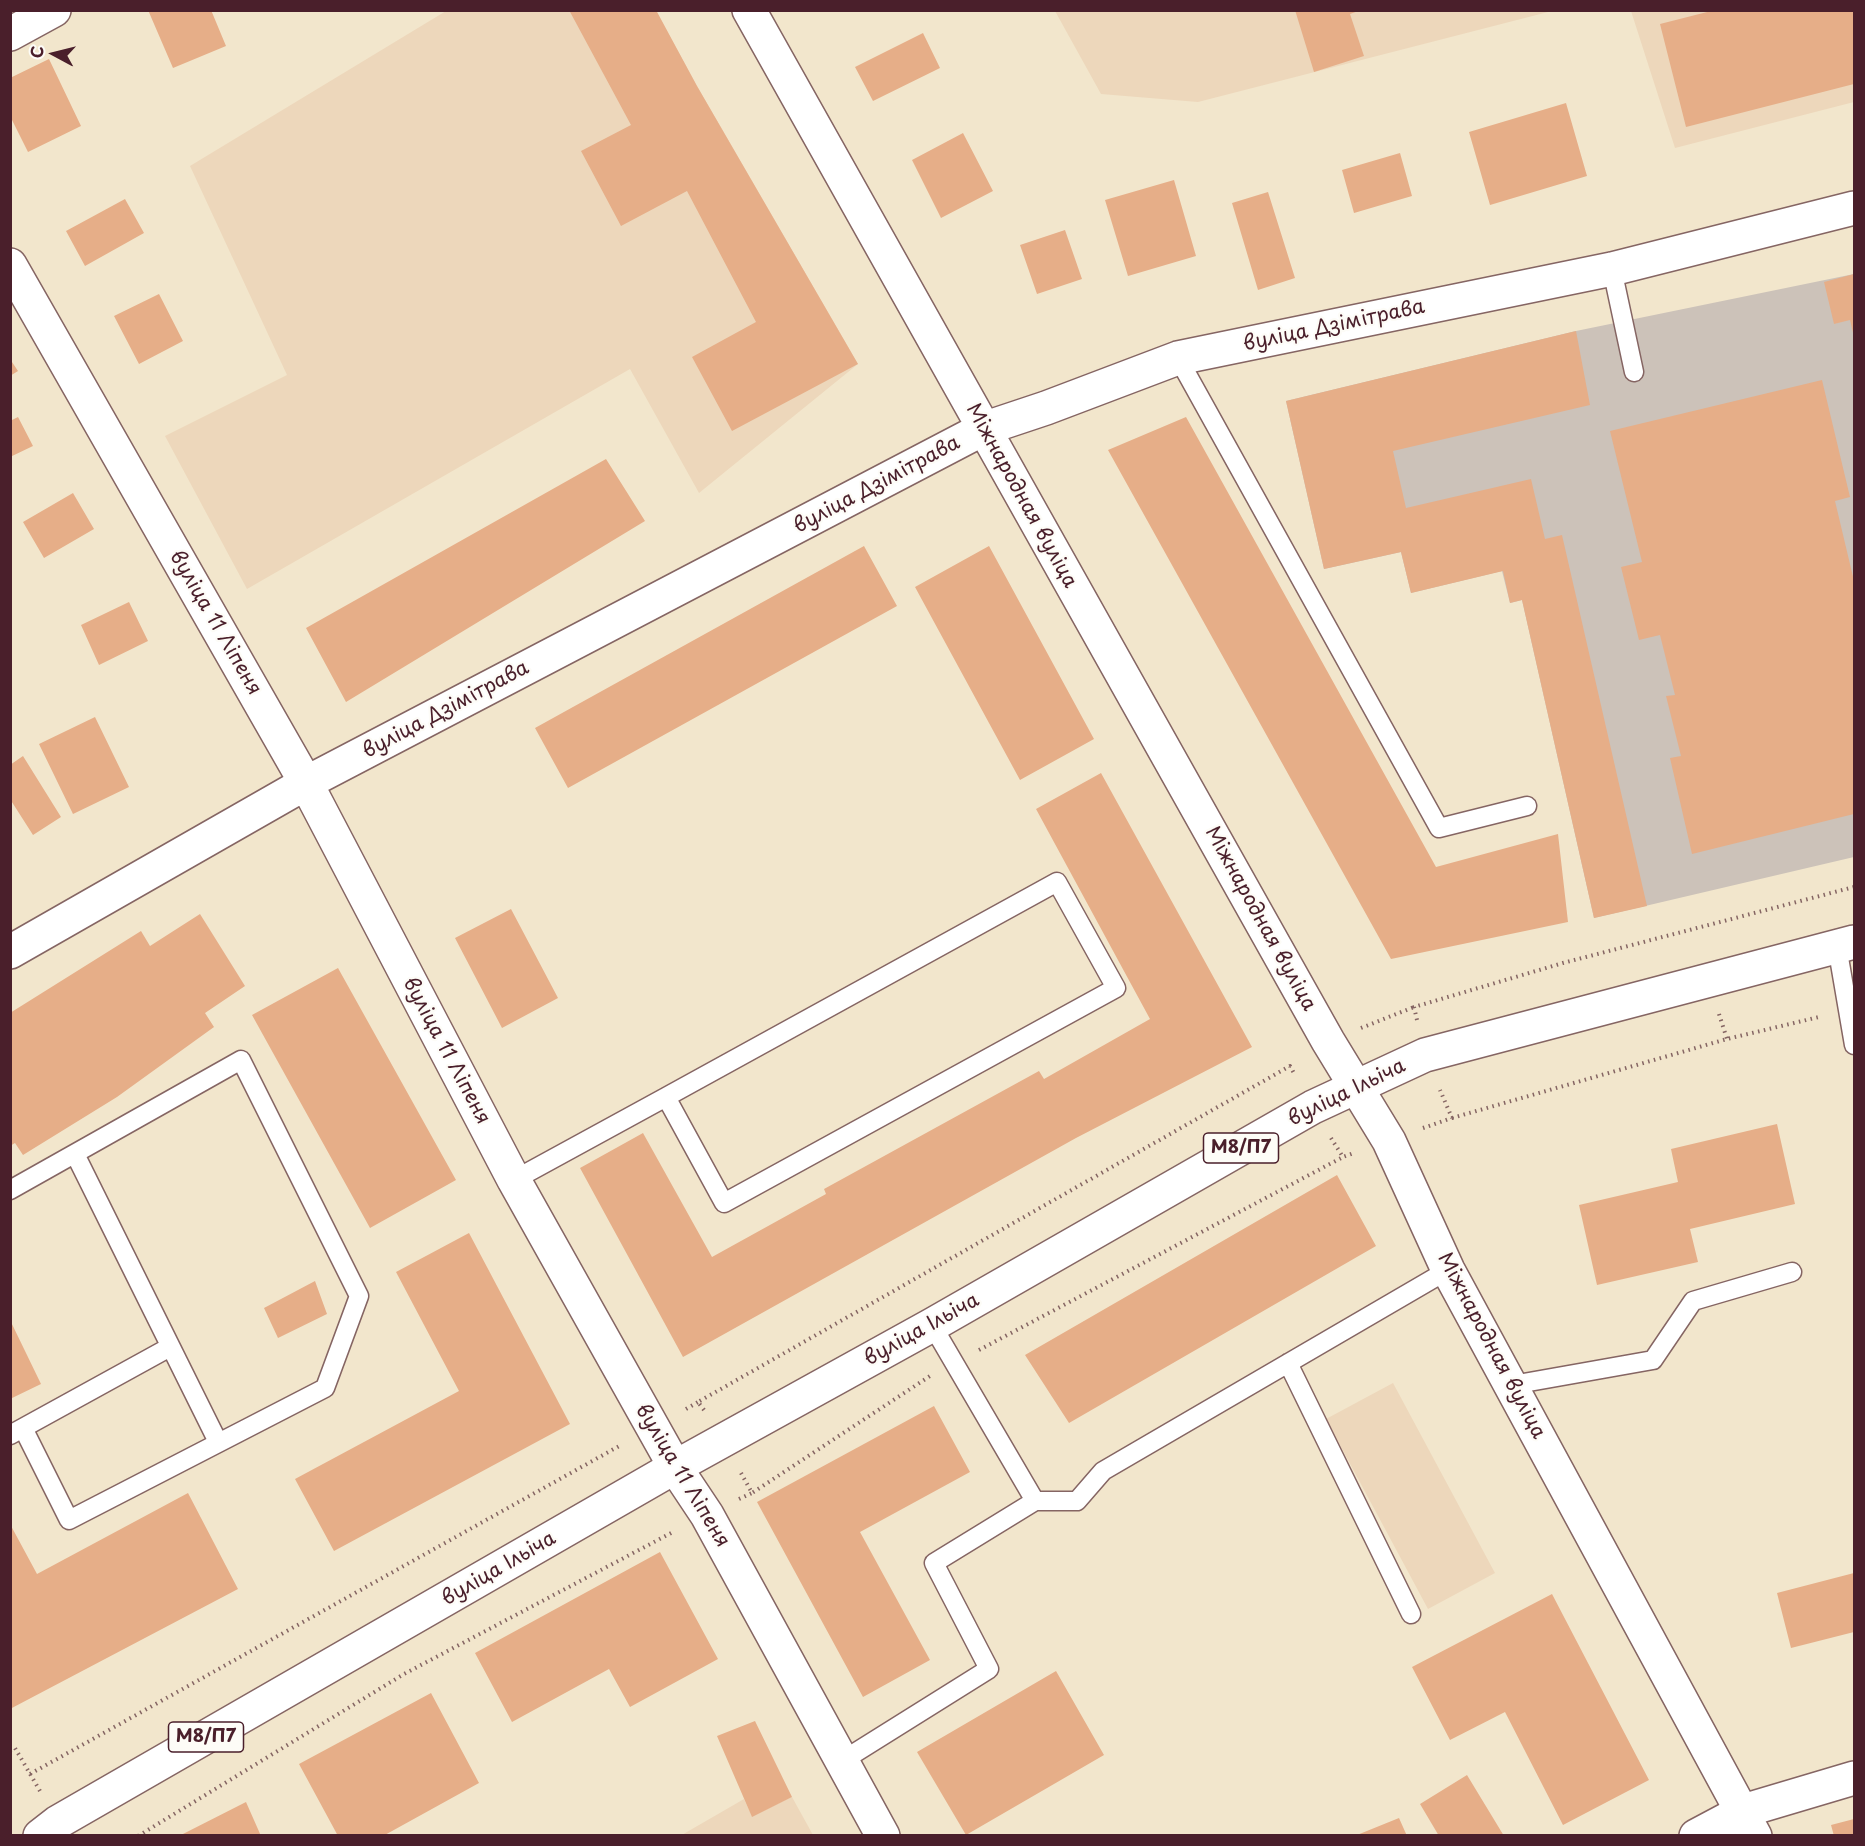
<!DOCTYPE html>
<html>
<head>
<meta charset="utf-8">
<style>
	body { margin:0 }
	#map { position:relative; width:1865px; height:1846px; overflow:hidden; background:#f2e6cc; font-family:"Playpen Sans",sans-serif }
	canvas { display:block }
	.frame { position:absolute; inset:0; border:12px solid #4a1f2b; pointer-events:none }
	.north { position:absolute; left:24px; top:24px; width:60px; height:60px; -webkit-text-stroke:4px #fdfcf7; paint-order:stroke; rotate:277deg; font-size:16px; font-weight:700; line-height:24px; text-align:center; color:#4a1f2b }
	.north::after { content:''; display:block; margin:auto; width:21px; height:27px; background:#4a1f2b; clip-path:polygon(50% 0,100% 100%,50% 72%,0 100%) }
</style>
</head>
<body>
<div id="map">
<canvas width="1865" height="1846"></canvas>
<div class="frame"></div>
<div class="north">С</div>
</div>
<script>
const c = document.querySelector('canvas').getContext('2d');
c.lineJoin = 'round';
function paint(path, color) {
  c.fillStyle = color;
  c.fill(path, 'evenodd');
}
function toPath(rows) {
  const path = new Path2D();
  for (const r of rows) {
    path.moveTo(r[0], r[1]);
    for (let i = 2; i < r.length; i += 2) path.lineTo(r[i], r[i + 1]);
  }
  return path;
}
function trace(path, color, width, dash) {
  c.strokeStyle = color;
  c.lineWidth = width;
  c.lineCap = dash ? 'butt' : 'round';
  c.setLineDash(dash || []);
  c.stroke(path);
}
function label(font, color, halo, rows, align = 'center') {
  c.font = font + ' "Playpen Sans",sans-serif';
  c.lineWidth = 4.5;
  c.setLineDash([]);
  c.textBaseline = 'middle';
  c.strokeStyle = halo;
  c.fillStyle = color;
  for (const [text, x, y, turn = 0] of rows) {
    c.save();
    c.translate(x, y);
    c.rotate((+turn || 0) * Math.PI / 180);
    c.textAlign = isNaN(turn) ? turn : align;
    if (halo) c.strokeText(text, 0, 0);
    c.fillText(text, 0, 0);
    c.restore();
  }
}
const built = toPath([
	[446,11,656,11,697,86,858,364,699,493,630,369,247,589,165,436,287,375,190,166],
	[1055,11,1552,11,1198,102,1101,94],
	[1631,11,1854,11,1854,102,1675,148],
	[1393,1383,1495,1573,1428,1609,1326,1419],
	[792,1797,813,1835,680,1836,744,1799,752,1816]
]);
const industrial = toPath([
	[1854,274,1854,857,1594,918,1522,600,1510,603,1502,571,1411,593,1401,552,1324,569,1286,401,1576,331]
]);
const building = toPath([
	[148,10,211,10,226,46,173,68],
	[569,10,656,10,697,86,858,364,732,431,692,357,756,322,687,191,621,226,581,151,631,125],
	[1295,10,1361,10,1350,14,1364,56,1314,72],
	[1715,10,1854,10,1854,84,1686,127,1660,24],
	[923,33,940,68,873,101,855,67],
	[49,59,81,126,28,152,10,116,10,78],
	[1566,103,1587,176,1490,205,1469,132],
	[963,133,993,191,941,218,912,160],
	[1400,153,1412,196,1354,213,1342,170],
	[1174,180,1196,256,1128,276,1105,200],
	[1268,192,1295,278,1258,290,1232,203],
	[125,199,144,233,85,266,66,231],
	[1065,230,1082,279,1037,294,1020,245],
	[1854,274,1854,337,1850,320,1834,324,1824,282],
	[159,294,183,341,139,364,114,316],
	[1576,331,1590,405,1393,451,1406,508,1531,479,1545,539,1562,535,1647,906,1594,918,1522,600,1510,603,1503,571,1411,593,1401,552,1324,569,1286,401],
	[10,359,18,371,10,376],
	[1822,380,1850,497,1835,501,1854,581,1854,814,1692,854,1670,758,1681,756,1666,696,1675,695,1660,635,1639,640,1621,567,1642,562,1610,431],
	[18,417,33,446,10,457,10,421],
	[1186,417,1436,867,1558,834,1568,922,1391,959,1108,450],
	[606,459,645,521,346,702,306,628],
	[73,493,94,529,44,558,23,522],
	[864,546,897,606,568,788,535,728],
	[989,546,1094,739,1020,780,915,587],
	[129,602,148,641,99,665,81,625],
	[95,717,129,787,73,814,39,744],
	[23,756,61,817,33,835,10,799,10,765],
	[1101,773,1252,1047,1076,1138,683,1357,580,1168,643,1133,712,1257,826,1194,824,1189,1039,1071,1044,1079,1150,1019,1036,809],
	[511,909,558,998,502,1028,455,938],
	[200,914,245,986,205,1013,214,1027,117,1097,23,1155,15,1143,10,1146,10,1013,141,931,150,946],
	[338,968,456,1180,370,1228,252,1015],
	[1777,1124,1795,1204,1690,1229,1698,1262,1597,1285,1579,1205,1678,1182,1671,1149],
	[1337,1175,1376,1246,1069,1423,1025,1355],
	[469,1233,570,1424,334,1551,295,1479,459,1391,396,1272],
	[315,1281,327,1314,278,1338,264,1308],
	[10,1320,41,1384,10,1399],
	[934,1406,970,1472,860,1532,930,1660,863,1697,757,1502],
	[188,1493,238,1589,10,1709,10,1524,37,1574],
	[660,1552,718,1659,630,1707,609,1669,512,1722,475,1653],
	[1854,1573,1854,1632,1791,1648,1777,1593],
	[1552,1594,1649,1780,1563,1825,1505,1712,1450,1740,1412,1667],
	[1056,1671,1104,1755,966,1835,917,1752],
	[431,1693,479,1783,383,1836,338,1836,299,1764],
	[755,1721,792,1797,752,1817,717,1736],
	[1467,1775,1504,1836,1439,1836,1420,1804],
	[246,1802,261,1836,179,1836],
	[1399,1818,1407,1836,1357,1836,1357,1835],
	[1854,1819,1854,1836,1834,1836,1831,1825]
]);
const path = toPath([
	[1719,1014,1727,1039],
	[1417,1020,1414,1007,1563,963,1854,887],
	[1361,1028,1414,1007],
	[1452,1118,1727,1039,1819,1017],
	[1423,1128,1452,1118,1440,1090],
	[1331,1138,1343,1157,1354,1153],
	[979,1350,1343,1157],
	[686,1409,698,1402],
	[704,1410,698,1402,1290,1066,1295,1075],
	[741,1473,752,1493,930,1376],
	[739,1499,752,1493],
	[10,1751,15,1748,40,1791],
	[30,1774,621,1445],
	[138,1836,404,1674,673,1532]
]);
const lane = toPath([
	[1612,269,1634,372],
	[1178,358,1439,828,1527,806],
	[1837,946,1854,1045],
	[75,1154,218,1442],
	[514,1180,666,1097,724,1203,1116,988,1057,882,666,1097],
	[10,1190,241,1060,359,1296,325,1388,69,1520,23,1428],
	[1288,1363,1411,1614],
	[1512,1385,1653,1360,1693,1301,1792,1272],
	[10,1435,170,1347],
	[1035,1501,1077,1501,1103,1471,1448,1270],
	[842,1761,989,1669,934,1563,1035,1501,932,1325]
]);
const street = toPath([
	[749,10,1328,1041,1389,1141,1448,1270,1755,1836],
	[10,34,54,10],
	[10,265,306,783,514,1180,675,1467,707,1515,883,1836],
	[10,952,306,783,983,429,1046,408,1178,358,1612,269,1854,208]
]);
const secondary = toPath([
	[1696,1836,1743,1811,1854,1778]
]);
const primary = toPath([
	[40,1836,58,1822,675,1467,932,1325,1313,1107,1425,1055,1854,942]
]);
const shields = [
	[1241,1148,75],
	[206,1737,75]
];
const shieldNames = [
	["М8/П7",1241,1148],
	["М8/П7",206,1737]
];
const streetNames = [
	["вуліца Дзімітрава",1334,326,-12],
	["вуліца Дзімітрава",877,485,-28],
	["Міжнародная вуліца",1021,496,61],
	["вуліца 11 Ліпеня",215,623,60],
	["вуліца Дзімітрава",446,710,-28],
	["Міжнародная вуліца",1260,919,61],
	["вуліца 11 Ліпеня",446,1051,62],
	["вуліца Ільіча",1347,1093,-26],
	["вуліца Ільіча",922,1330,-29],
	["Міжнародная вуліца",1491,1346,62],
	["вуліца 11 Ліпеня",682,1476,59],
	["вуліца Ільіча",499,1569,-30]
];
paint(built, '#edd7bb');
paint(industrial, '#ccc2b9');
paint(building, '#e6ae88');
trace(lane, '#856563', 21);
trace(street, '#856563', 36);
trace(secondary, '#856563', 36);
trace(primary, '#856563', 36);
trace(path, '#856563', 4, [1.5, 4.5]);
trace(lane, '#fff', 18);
trace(street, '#fff', 33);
trace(secondary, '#fff', 33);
trace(primary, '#fff', 33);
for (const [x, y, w] of shields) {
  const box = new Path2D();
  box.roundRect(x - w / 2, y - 15, w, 30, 4.5);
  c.fillStyle = '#fdfcf7';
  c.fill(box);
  trace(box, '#4a1f2b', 1.5);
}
label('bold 18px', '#4a1f2b', null, shieldNames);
label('20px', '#4a1f2b', '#fdfcf7', streetNames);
</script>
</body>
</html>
